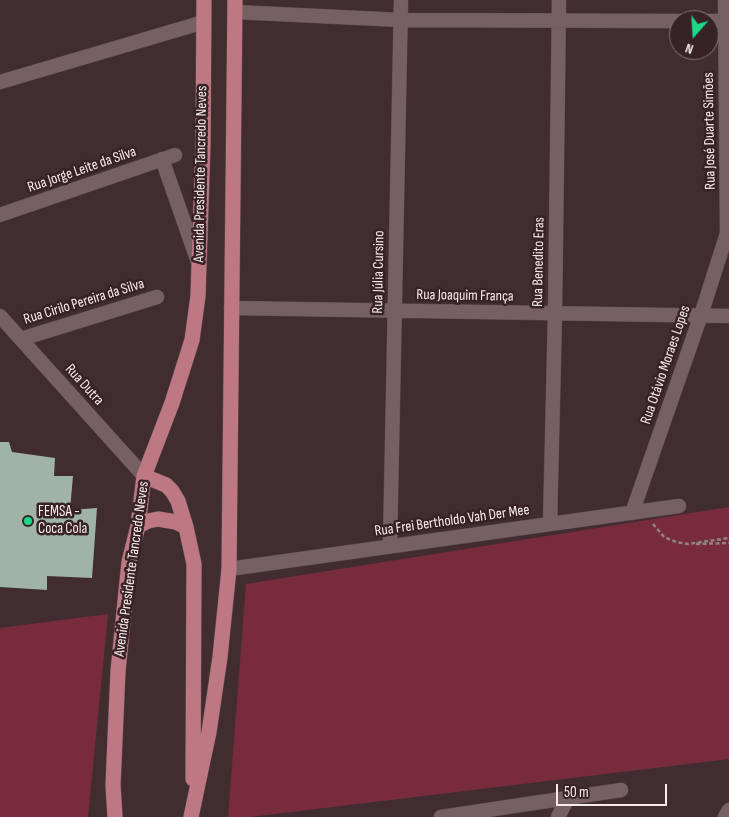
<!DOCTYPE html>
<html>
<head>
<meta charset="utf-8">
<style>
	body { margin:0 }
	#map { position:relative; width:729px; height:817px; overflow:hidden; background:#412d30; font-family:"Sofia Sans Condensed",sans-serif }
	canvas { display:block }
	.north { position:absolute; left:669px; top:10px; width:50px; height:50px; box-sizing:border-box; background:#372326; border:1px solid #847375; border-radius:50%; rotate:199deg; font-size:14px; font-weight:700; line-height:20px; text-align:center; color:#f8eaec }
	.north::after { content:''; display:block; margin:auto; width:18px; height:22px; background:#1bd988; clip-path:polygon(50% 0,100% 100%,50% 72%,0 100%) }
	.scale { position:absolute; left:556px; top:784px; width:111px; height:22px; box-sizing:border-box; border:2px solid #f8eaec; border-top:0; padding-left:6px; font-size:15px; line-height:18px; white-space:nowrap; color:#f8eaec; -webkit-text-stroke:4px #372326; paint-order:stroke }
</style>
</head>
<body>
<div id="map">
<canvas width="729" height="817"></canvas>
<div class="north">N</div>
<div class="scale">50 m</div>
</div>
<script>
const c = document.querySelector('canvas').getContext('2d');
c.lineJoin = 'round';
function paint(path, color) {
  c.fillStyle = color;
  c.fill(path, 'evenodd');
}
function toPath(rows) {
  const path = new Path2D();
  for (const r of rows) {
    path.moveTo(r[0], r[1]);
    for (let i = 2; i < r.length; i += 2) path.lineTo(r[i], r[i + 1]);
  }
  return path;
}
function trace(path, color, width, dash) {
  c.strokeStyle = color;
  c.lineWidth = width;
  c.lineCap = dash ? 'butt' : 'round';
  c.setLineDash(dash || []);
  c.stroke(path);
}
function label(font, color, halo, rows, align = 'center') {
  c.font = font + ' "Sofia Sans Condensed",sans-serif';
  c.lineWidth = 5;
  c.setLineDash([]);
  c.textBaseline = 'middle';
  c.strokeStyle = halo;
  c.fillStyle = color;
  for (const [text, x, y, turn = 0] of rows) {
    c.save();
    c.translate(x, y);
    c.rotate((+turn || 0) * Math.PI / 180);
    c.textAlign = isNaN(turn) ? turn : align;
    if (halo) c.strokeText(text, 0, 0);
    c.fillText(text, 0, 0);
    c.restore();
  }
}
const green = toPath([
	[729,507,729,759,250,817,228,817,246,584],
	[108,614,88,817,0,817,0,628]
]);
const building = toPath([
	[0,442,9,442,12,452,55,458,54,476,73,476,70,510,97,508,92,578,47,576,47,590,0,587]
]);
const path = toPath([
	[653,524,664,537,676,542,688,544,729,538],
	[696,544,729,543]
]);
const minor = toPath([
	[725,0,727,232],
	[235,12,401,20,679,21],
	[709,21,729,21],
	[0,82,204,22],
	[162,159,198,262],
	[0,215,175,155],
	[231,308,729,316],
	[0,316,144,476],
	[21,339,157,297],
	[632,513,701,315,729,227],
	[550,524,555,313,559,0],
	[390,545,401,0],
	[229,569,679,506],
	[441,817,621,790],
	[558,817,568,798],
	[725,817,729,810]
]);
const major = toPath([
	[144,476,166,485,172,491,178,501,186,527,194,564,193,779],
	[138,526,148,521,158,519,176,522,186,527],
	[115,817,113,785,118,671,129,562,138,526,144,476,172,403,192,340,198,296,203,144,204,0],
	[191,817,209,732,220,657,229,569,235,0]
]);
const markers = [
	[28,521,5,"#1bd988"]
];
const streetNames = [
	["Rua José Duarte Simões",710,131,-91],
	["Rua Jorge Leite da Silva",82,170,-19],
	["Avenida Presidente Tancredo Neves",201,174,-89],
	["Rua Benedito Eras",539,262,-89],
	["Rua Júlia Cursino",379,272,-89],
	["Rua Joaquim França",465,296,1],
	["Rua Cirilo Pereira da Silva",84,302,-17],
	["Rua Otávio Moraes Lopes",666,365,-71],
	["Rua Dutra",84,385,48],
	["Rua Frei Bertholdo Vah Der Mee",452,521,-8],
	["Avenida Presidente Tancredo Neves",132,569,-82]
];
const poiNames = [
	["FEMSA -",38,512],
	["Coca Cola",38,529]
];
paint(green, '#792b3e');
paint(building, '#9fb4a6');
trace(minor, '#5d4c4f', 15);
trace(major, '#5d4c4f', 16);
trace(path, '#928183', 2.5, [4, 2.5]);
trace(minor, '#776064', 14);
trace(major, '#be7884', 15);
for (const [x, y, r, color] of markers) {
  const dot = new Path2D();
  dot.arc(x, y, r, 0, 2 * Math.PI);
  c.fillStyle = color;
  c.fill(dot);
  trace(dot, '#372326', 2);
}
label('15px', '#f8eaec', '#372326', streetNames);
label('15px', '#f8eaec', '#372326', poiNames, 'left');
</script>
</body>
</html>
